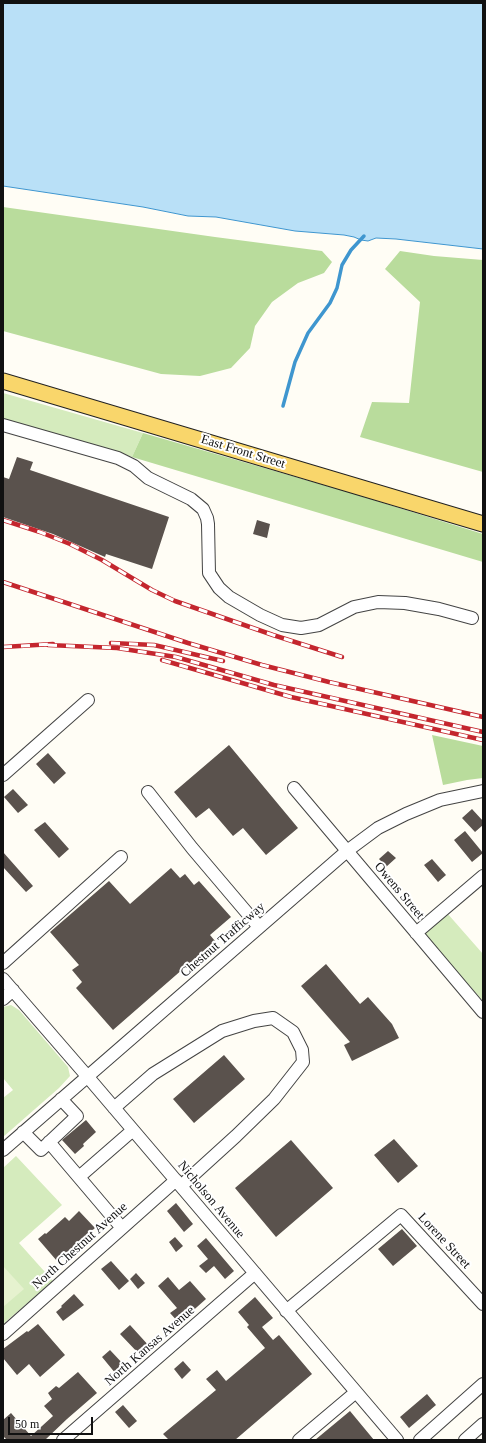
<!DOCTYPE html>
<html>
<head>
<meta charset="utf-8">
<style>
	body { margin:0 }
	#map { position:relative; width:486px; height:1443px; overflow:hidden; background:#fffdf5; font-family:Georgia,serif }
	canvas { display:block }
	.frame { position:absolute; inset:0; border:4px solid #111; pointer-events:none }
	.scale { position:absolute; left:8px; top:1417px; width:85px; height:18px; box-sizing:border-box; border:2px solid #111; border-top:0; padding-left:5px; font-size:12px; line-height:14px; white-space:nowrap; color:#111; -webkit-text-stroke:3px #fff; paint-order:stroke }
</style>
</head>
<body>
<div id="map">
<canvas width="486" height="1443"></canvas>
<div class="frame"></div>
<div class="scale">50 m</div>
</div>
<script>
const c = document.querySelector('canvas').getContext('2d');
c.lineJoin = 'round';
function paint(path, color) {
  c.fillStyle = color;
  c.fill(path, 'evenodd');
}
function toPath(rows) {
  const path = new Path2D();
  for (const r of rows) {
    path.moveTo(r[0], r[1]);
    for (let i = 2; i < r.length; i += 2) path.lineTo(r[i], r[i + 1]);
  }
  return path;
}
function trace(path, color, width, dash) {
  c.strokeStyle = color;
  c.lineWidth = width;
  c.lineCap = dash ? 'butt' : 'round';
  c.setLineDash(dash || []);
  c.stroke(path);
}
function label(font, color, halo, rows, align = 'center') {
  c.font = font + ' Georgia,serif';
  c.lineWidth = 4;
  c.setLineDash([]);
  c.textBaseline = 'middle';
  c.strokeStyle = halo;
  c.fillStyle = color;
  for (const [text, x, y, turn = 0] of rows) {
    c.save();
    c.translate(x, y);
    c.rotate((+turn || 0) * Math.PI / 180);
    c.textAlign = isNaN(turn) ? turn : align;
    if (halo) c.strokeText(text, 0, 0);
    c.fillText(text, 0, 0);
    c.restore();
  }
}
const green = toPath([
	[3,393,143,433,132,457,3,419],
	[447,913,483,954,483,1001,423,934],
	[11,1005,19,1010,68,1067,70,1076,59,1088,3,1137,3,1098,13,1090,3,1078,3,1007],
	[16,1156,62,1205,19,1243,53,1281,3,1324,3,1168]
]);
const forest = toPath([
	[3,207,215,237,322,251,332,262,324,273,298,283,272,302,255,326,250,348,231,368,200,376,161,374,3,331],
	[400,251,434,256,483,260,483,472,360,437,372,402,409,403,420,302,385,269],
	[143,433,351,493,483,534,483,562,132,457],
	[432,735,483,746,483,778,467,780,443,785]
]);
const pitch = toPath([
	[3,1266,24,1289,3,1307]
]);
const water = toPath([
	[3,3,483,3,483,249,396,239,376,238,368,241,361,240,354,237,344,235,295,231,216,217,188,216,143,207,3,186,3,3]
]);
const stream = toPath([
	[283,406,295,362,308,333,330,303,337,288,342,265,351,250,364,236]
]);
const building = toPath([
	[17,457,33,462,30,470,169,517,152,569,106,554,105,557,53,534,3,517,3,477,9,479],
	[257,520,270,524,267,538,253,534],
	[229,745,298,828,266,855,243,828,233,836,209,808,196,818,174,792],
	[48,753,66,773,54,784,36,764],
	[13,789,28,805,18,813,4,797],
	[472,809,483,821,483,825,475,832,462,818],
	[45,822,69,849,59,858,34,830],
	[465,831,483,853,472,862,454,840],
	[388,851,396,858,386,867,379,859],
	[3,852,33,886,26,892,3,867],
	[432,859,446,875,438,882,424,865],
	[171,868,180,878,185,874,194,885,199,881,231,917,210,935,215,941,113,1030,76,988,82,982,72,970,79,965,50,932,109,881,130,904],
	[326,964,360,1004,368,997,392,1024,399,1038,352,1061,344,1045,350,1042,301,986],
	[224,1055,245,1079,194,1123,173,1099],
	[86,1120,96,1132,83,1144,84,1146,75,1154,62,1140],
	[394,1139,418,1166,398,1183,374,1155],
	[291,1140,333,1188,276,1237,235,1188],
	[176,1203,193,1224,184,1232,167,1211],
	[79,1211,95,1228,57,1261,38,1239,45,1233,46,1234,65,1217,69,1221],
	[402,1229,417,1246,393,1266,378,1249],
	[175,1237,183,1246,176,1252,169,1242],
	[206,1238,234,1271,225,1279,214,1266,206,1273,199,1266,208,1259,197,1246],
	[111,1261,129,1281,119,1290,101,1269],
	[136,1273,145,1283,138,1289,130,1279],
	[168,1277,179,1290,190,1281,206,1299,179,1323,170,1313,177,1308,158,1286],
	[74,1294,84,1305,63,1321,56,1312,62,1307,61,1306],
	[255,1297,273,1318,262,1327,273,1340,279,1335,312,1374,235,1440,169,1440,163,1434,216,1390,206,1379,217,1370,226,1381,265,1348,247,1327,249,1325,238,1312],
	[38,1324,65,1355,40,1377,29,1364,17,1375,3,1358,3,1349,27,1331,28,1332],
	[130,1325,150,1347,140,1355,120,1334],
	[110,1350,125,1366,116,1374,102,1357],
	[183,1361,191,1370,182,1379,174,1369],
	[78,1372,97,1393,67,1419,45,1440,7,1440,3,1436,3,1420,11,1413,31,1436,53,1416,44,1406,52,1399,48,1393,56,1386,59,1388],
	[427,1394,436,1405,409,1428,400,1417],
	[123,1405,137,1421,129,1428,115,1412],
	[350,1411,374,1440,315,1440]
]);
const minor = toPath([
	[3,425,118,458,134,466,148,478,191,499,203,509,207,518,208,524,209,573,219,588,229,597,260,615,282,625,301,628,319,625,354,607,378,602,405,603,439,609,472,618],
	[3,775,88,700],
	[294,788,483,1012],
	[148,792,192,848,259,927],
	[416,933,483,876],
	[3,963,121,857],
	[3,979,87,1076,397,1440],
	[3,999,13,990],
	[114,1108,153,1074,222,1031,254,1021,273,1018,293,1032,302,1050,303,1062,274,1099,236,1136,181,1186],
	[23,1132,41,1150,77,1116,61,1099],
	[49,1142,122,1228],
	[3,1150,347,851,378,828,406,814,440,800,483,791],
	[79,1177,133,1130],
	[286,1311,401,1215,483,1304],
	[3,1334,176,1180],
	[63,1440,255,1273],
	[299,1440,356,1392],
	[420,1440,483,1384],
	[465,1440,483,1424]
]);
const major = toPath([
	[3,381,483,524]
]);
const rail = toPath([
	[3,520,40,532,70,544,102,560,152,590,175,601,273,635,342,657],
	[3,582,188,643,262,665,329,682,483,717],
	[111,643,154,645,223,661],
	[48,645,117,648,176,657,274,685,483,732],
	[3,647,53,644],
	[162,660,291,697,483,740]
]);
const streetNames = [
	["East Front Street",243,452,17],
	["Owens Street",399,891,50],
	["Chestnut Trafficway",223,940,-41],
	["Nicholson Avenue",211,1200,50],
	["Lorene Street",444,1241,47],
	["North Chestnut Avenue",80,1246,-42],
	["North Kansas Avenue",150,1346,-41]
];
paint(green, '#d5ebbd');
paint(forest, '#b9dc9c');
paint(pitch, '#e6f2cf');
paint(water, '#b9e0f7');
trace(water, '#3f96cf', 1);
trace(stream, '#3f96cf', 3.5);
paint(building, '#5a524d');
trace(minor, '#444', 14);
trace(major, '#222', 17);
trace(minor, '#fff', 12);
trace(major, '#f9d66b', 15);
trace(rail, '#c4262e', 4.5);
trace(rail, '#fff', 3, [9]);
label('13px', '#111', '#fff', streetNames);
</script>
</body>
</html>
